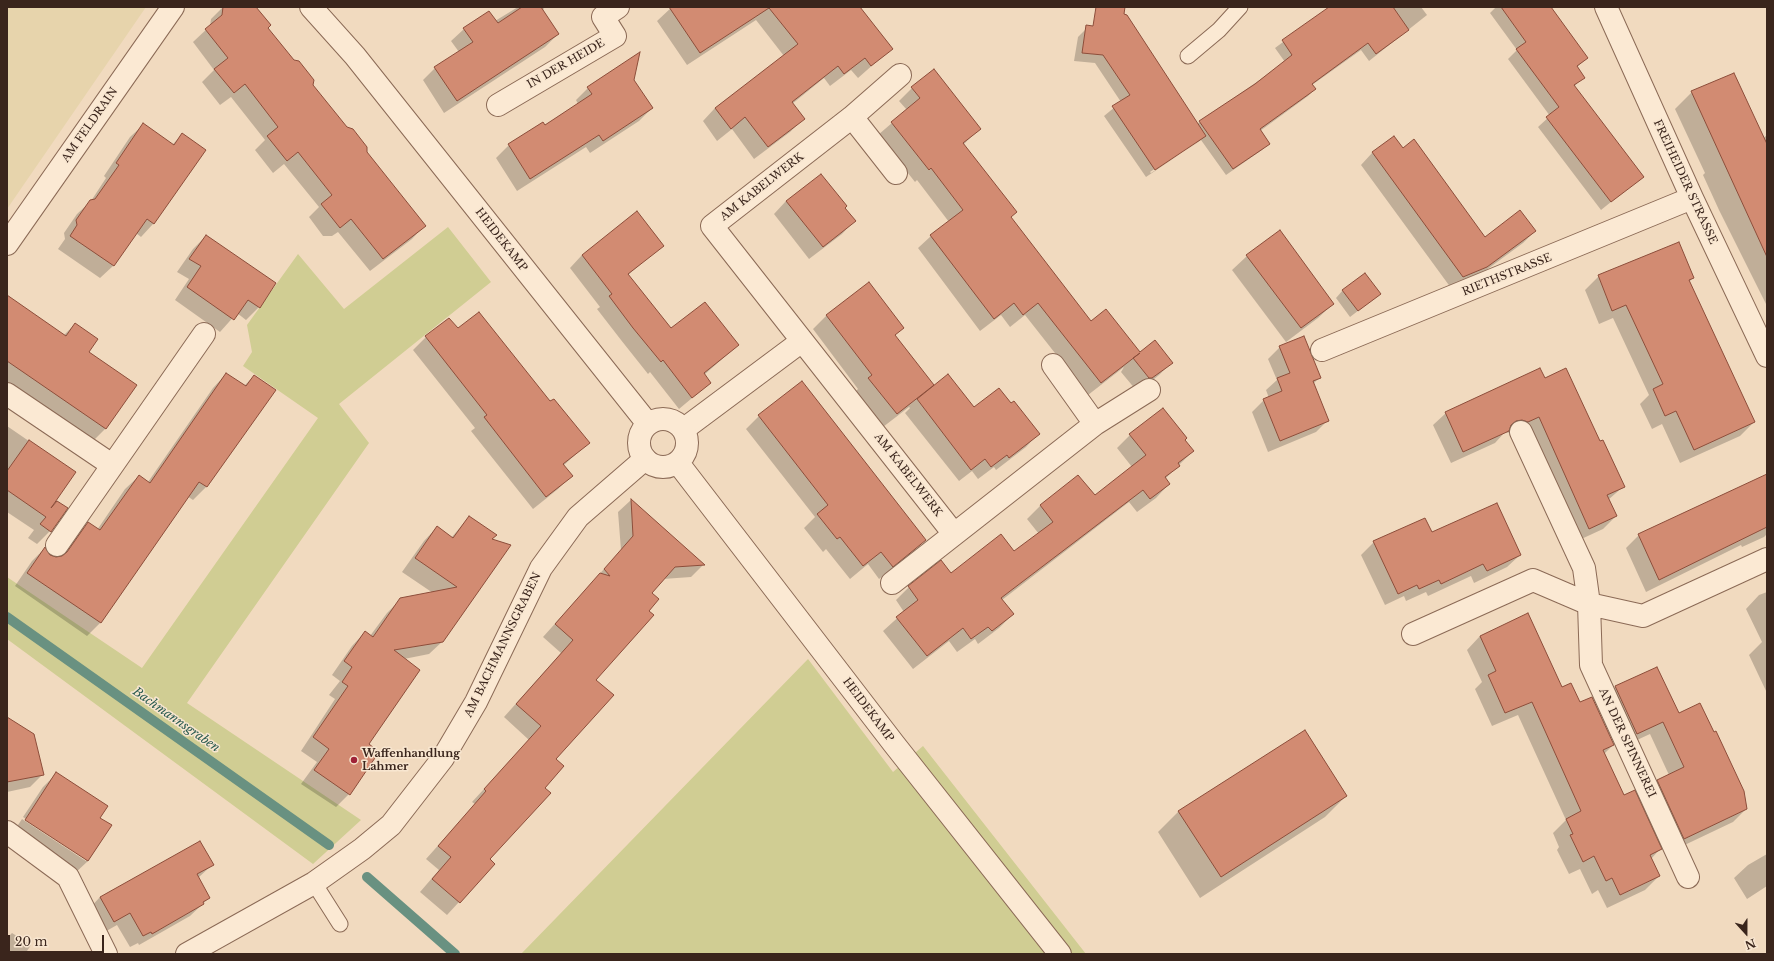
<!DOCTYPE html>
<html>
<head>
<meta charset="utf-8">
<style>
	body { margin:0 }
	#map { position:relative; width:1774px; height:961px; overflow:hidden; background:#f1dabf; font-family:"Libre Baskerville",serif }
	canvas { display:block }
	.frame { position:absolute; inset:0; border:8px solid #3a251c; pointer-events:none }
	.north { position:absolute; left:1726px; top:913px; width:40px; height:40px; -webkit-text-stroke:3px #f8e6d0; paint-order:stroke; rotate:159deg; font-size:11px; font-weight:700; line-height:16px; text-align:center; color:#3a251c }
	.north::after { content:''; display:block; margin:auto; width:14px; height:18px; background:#3a251c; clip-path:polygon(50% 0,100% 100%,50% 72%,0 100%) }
	.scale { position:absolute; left:8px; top:935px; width:96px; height:18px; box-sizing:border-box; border:2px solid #3a251c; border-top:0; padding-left:5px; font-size:12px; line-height:14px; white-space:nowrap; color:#3a251c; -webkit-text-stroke:3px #f8e6d0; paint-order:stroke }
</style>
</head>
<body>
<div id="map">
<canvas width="1774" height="961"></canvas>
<div class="frame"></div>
<div class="north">N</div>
<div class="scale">20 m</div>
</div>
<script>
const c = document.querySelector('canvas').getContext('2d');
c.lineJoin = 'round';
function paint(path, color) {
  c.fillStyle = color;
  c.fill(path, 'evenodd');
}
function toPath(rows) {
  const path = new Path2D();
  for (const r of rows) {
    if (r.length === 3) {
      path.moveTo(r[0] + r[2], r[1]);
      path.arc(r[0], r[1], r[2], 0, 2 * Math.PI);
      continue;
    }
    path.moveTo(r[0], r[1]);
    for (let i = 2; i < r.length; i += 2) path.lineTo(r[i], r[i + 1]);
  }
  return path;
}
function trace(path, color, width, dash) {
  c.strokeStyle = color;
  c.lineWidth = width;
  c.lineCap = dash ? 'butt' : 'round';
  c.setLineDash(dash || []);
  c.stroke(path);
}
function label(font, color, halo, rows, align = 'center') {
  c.font = font + ' "Libre Baskerville",serif';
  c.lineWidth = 3;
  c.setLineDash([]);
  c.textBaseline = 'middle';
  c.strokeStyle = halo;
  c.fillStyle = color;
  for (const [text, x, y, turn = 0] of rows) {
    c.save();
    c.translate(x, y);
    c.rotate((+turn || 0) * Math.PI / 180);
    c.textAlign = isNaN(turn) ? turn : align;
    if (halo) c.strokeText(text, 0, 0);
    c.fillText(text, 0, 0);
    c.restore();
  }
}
const farmland = toPath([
	[7,7,146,7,7,209]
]);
const green = toPath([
	[448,227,491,282,339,404,369,443,187,703,361,820,313,864,7,639,7,577,142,668,318,418,243,366,252,352,247,325,298,254,344,309],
	[808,659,893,772,923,746,1086,954,521,954]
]);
const shadow = toPath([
	[223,7,255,7,267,28,424,226,412,239,370,271,338,232,332,236,323,236,309,217,319,207,284,164,273,173,255,150,265,140,231,97,220,105,202,82,214,70,193,42,210,26,211,19],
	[518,7,544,7,543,11,558,34,545,47,444,113,423,80,435,68,459,52,451,41,464,29,495,21],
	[672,7,859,7,892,48,858,78,851,70,830,86,824,78,792,104,803,119,790,132,754,159,732,129,717,141,703,121,715,108,784,56,756,20,687,65,657,21],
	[1330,7,1421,7,1427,15,1369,61,1361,50,1312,85,1315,89,1308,96,1260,131,1269,143,1262,150,1226,175,1201,140,1146,177,1104,116,1121,102,1095,63,1074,61,1078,37,1086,29,1197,124,1285,62,1275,48],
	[1197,141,1197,143,1151,173,1150,172],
	[1496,7,1550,7,1587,58,1576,68,1583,77,1574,87,1642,177,1601,210,1538,127,1550,116,1508,59,1517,50,1490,13],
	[633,80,652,108,639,121,590,153,586,147,517,191,496,158,509,145,542,123,544,126,578,104,576,100,588,88],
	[912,88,979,129,963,145,1010,218,1091,322,1140,354,1172,362,1159,375,1139,391,1136,390,1121,372,1124,367,1088,395,1025,315,1010,327,1001,315,980,331,918,248,931,236,949,222,917,180,915,182,878,135,907,110,899,101],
	[1692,92,1763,138,1766,136,1767,138,1767,306,1719,210,1703,175,1705,173,1675,109],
	[143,125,172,145,182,135,205,150,153,224,141,237,136,233,113,266,100,278,58,249,65,239,64,233,77,214,91,201,106,178,104,176,130,137],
	[1394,137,1403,149,1485,238,1535,231,1523,243,1474,279,1451,288,1361,165,1372,153],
	[786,201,844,208,854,221,842,234,809,259,774,214],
	[637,213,662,246,628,275,671,330,738,345,704,375,710,383,679,409,650,372,648,374,621,340,597,309,600,307,570,268,582,255],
	[1280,232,1333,304,1318,318,1286,342,1232,270,1247,256],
	[206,236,259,307,246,320,237,313,220,332,175,300,189,279,177,272,193,249],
	[1599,276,1693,278,1689,282,1754,422,1740,436,1680,463,1662,424,1652,429,1640,404,1649,395,1613,318,1599,324,1585,290],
	[1343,290,1380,294,1350,317,1336,298],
	[827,315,903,328,894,336,927,393,1038,434,1026,447,996,470,994,467,978,479,972,471,959,481,905,413,910,408,909,407,883,427,855,392,858,389,813,329],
	[7,316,63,336,75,324,88,352,135,385,105,429,93,441,7,382],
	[457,330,550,403,588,443,563,466,571,476,558,489,533,509,471,431,475,428,413,350,426,337],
	[1280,347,1320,377,1313,384,1328,420,1316,432,1268,452,1252,412,1264,400,1269,398,1266,390,1277,380,1268,359],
	[226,374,244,386,254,376,274,390,206,487,193,500,187,496,100,623,87,636,15,586,32,561,45,548,50,556,60,558,75,537,88,523,97,530,125,489,139,476,148,482,213,388],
	[1545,379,1599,443,1624,486,1608,500,1616,516,1603,529,1577,541,1515,434,1505,432,1495,443,1451,463,1433,425,1446,413],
	[759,416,925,540,912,553,879,579,868,564,850,579,826,549,823,552,804,528,815,517,746,429],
	[7,426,74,472,53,504,50,531,37,544,28,538,34,530,7,512],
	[1130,435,1184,440,1193,451,1165,479,1169,484,1156,498,1137,512,1129,502,1002,600,1013,614,999,628,978,644,975,639,957,652,949,641,913,669,883,631,904,612,896,600,909,587,941,562,951,574,1014,552,1039,534,1027,519,1040,506,1095,497,1132,467,1117,448],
	[1767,475,1767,534,1764,537,1742,547,1741,545,1646,592,1626,548,1639,535],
	[631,500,703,565,691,577,663,579,650,593,595,680,555,759,544,788,488,859,494,864,447,915,420,892,439,870,426,859,475,804,472,802,529,740,504,717,561,653,543,637,621,550,618,512],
	[469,517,491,540,443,641,429,654,404,659,367,745,378,752,349,794,336,807,301,784,317,762,301,751,335,699,329,695,340,681,332,675,352,646,365,632,370,636,387,613,401,599,433,593,402,572,424,541,437,527,451,538],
	[1431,534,1520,555,1507,567,1474,583,1471,576,1428,596,1426,592,1406,601,1404,596,1385,605,1361,555,1374,542],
	[1767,592,1767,693,1749,655,1762,642,1746,609,1759,595],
	[1480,636,1561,688,1579,704,1613,745,1604,754,1624,796,1660,849,1651,859,1659,876,1645,890,1607,908,1598,890,1592,894,1580,869,1569,874,1557,850,1559,847,1553,833,1566,820,1518,715,1492,726,1475,689,1482,682,1467,650],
	[1657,668,1678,714,1746,809,1733,822,1672,851,1645,793,1658,780,1669,775,1650,734,1624,746,1603,700,1615,687],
	[7,723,42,775,30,787,7,792],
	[57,773,99,818,111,825,88,861,74,874,12,834,22,819,86,861,86,859,23,817,43,787],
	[1346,796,1325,817,1200,898,1158,832,1179,811],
	[1767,854,1767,886,1747,899,1734,878,1748,865],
	[212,865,198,878,209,898,190,916,139,945,138,943,130,947,117,925,101,934,88,910,100,897],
	[12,933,31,945,25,954,7,954,7,938]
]);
const stream = toPath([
	[7,617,329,845],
	[367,877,455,954]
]);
const building = toPath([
	[223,7,256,7,271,25,268,28,294,60,299,61,314,80,313,85,347,127,353,129,367,147,367,152,426,226,383,259,351,219,340,228,321,204,332,195,298,152,287,161,267,136,278,127,245,84,234,93,214,69,228,58,205,29,222,15,223,7],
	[522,7,541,7,559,34,457,101,434,67,473,42,463,28,489,11,498,23,522,7],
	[669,7,860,7,893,49,871,66,865,58,844,74,838,66,792,102,805,119,768,147,745,117,731,129,715,108,798,44,769,8,700,53,669,7],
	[1096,7,1125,7,1124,14,1127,15,1206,136,1155,170,1112,106,1130,95,1103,55,1082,53,1086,25,1093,26,1096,7],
	[1329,7,1393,7,1409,30,1376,54,1368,43,1312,84,1316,89,1260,129,1270,144,1233,169,1199,121,1255,84,1292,55,1282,40,1329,7],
	[1501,7,1551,7,1588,58,1577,66,1585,78,1574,85,1644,177,1611,202,1546,117,1559,107,1516,49,1526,42,1501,7],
	[640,52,634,80,653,108,603,141,599,135,530,179,508,144,543,122,545,125,592,94,587,87,640,52],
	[934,69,981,129,963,143,1017,212,1011,217,1091,321,1106,309,1140,352,1155,340,1173,363,1152,378,1149,378,1133,358,1140,353,1101,383,1038,303,1023,315,1014,303,994,319,930,235,963,210,931,168,929,170,891,122,920,98,911,87,934,69],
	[1734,73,1767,144,1767,257,1691,91,1734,73],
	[143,123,174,145,182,133,206,150,154,224,147,219,114,266,70,236,77,225,76,220,90,200,95,199,119,165,116,163,143,123],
	[1394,136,1403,148,1414,139,1485,237,1520,210,1536,231,1487,267,1463,277,1372,152,1394,136],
	[821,174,847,206,845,208,856,221,823,247,786,201,821,174],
	[637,211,664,246,628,274,671,328,705,302,739,345,704,373,711,383,692,398,663,360,661,362,633,328,609,296,612,294,582,255,637,211],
	[1280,230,1334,304,1301,328,1246,255,1280,230],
	[206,235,276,283,260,308,248,300,234,320,187,287,201,266,189,259,206,235],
	[1679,242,1694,278,1689,280,1755,422,1694,450,1676,411,1665,416,1653,389,1663,384,1626,305,1612,311,1598,275,1679,242],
	[1365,273,1381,294,1358,311,1342,290,1365,273],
	[869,282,904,328,895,335,934,385,897,414,868,378,872,375,826,315,869,282],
	[7,295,66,336,75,323,98,339,89,352,137,385,106,429,7,361,7,295],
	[479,312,550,401,554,399,590,443,563,464,573,476,546,497,484,417,487,415,425,336,449,318,458,328,479,312],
	[1304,336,1321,378,1313,381,1329,421,1280,441,1263,399,1282,391,1277,378,1290,373,1279,346,1304,336],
	[1540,368,1545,378,1566,368,1600,441,1603,440,1625,487,1607,495,1617,516,1589,529,1539,417,1528,422,1522,420,1516,421,1511,425,1509,431,1463,452,1445,412,1540,368],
	[226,373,246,386,254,375,276,390,207,487,199,482,101,623,27,573,45,547,50,555,56,557,62,556,67,552,88,522,100,530,139,475,150,483,226,373],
	[948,374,974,407,999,388,1011,403,1014,401,1040,434,1009,458,1007,455,991,467,985,459,971,470,917,399,948,374],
	[802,381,926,540,893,567,881,552,863,566,840,537,837,539,817,514,828,505,758,415,802,381],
	[1163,408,1187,438,1185,440,1194,451,1178,463,1180,466,1165,477,1170,484,1150,499,1143,490,1001,598,1014,614,992,631,988,627,971,639,963,628,927,656,896,617,918,600,908,586,941,560,951,573,1001,534,1014,551,1053,522,1040,505,1078,475,1095,495,1146,455,1129,434,1163,408],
	[29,440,76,472,51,508,57,501,68,508,51,532,40,524,46,517,7,490,7,471,29,440],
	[1767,474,1767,527,1659,580,1638,534,1767,474],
	[631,499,705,565,675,567,652,593,659,599,649,611,654,615,596,680,614,695,556,759,564,766,545,788,551,793,490,859,495,864,460,903,432,879,451,857,438,846,486,791,484,789,541,726,516,704,573,640,555,624,600,573,610,576,604,569,633,536,631,499],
	[1497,503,1521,555,1487,571,1483,564,1441,584,1439,580,1419,589,1417,585,1398,594,1373,541,1425,518,1432,532,1497,503],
	[469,516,497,535,492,539,511,545,443,642,394,650,420,670,369,744,379,752,350,795,314,770,329,749,313,737,348,686,342,682,352,667,344,661,365,631,373,637,400,598,457,587,415,558,437,526,453,538,469,516],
	[1528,613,1562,687,1571,683,1580,702,1592,697,1614,745,1603,750,1624,795,1635,790,1662,849,1650,855,1660,876,1620,895,1612,878,1606,881,1594,856,1583,862,1570,835,1573,834,1566,819,1581,811,1532,702,1505,713,1488,675,1496,671,1480,636,1528,613],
	[1657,667,1679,713,1700,703,1714,732,1716,731,1744,791,1747,809,1684,839,1657,780,1684,767,1663,722,1637,734,1615,686,1657,667],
	[7,717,34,734,44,775,7,782,7,717],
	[1305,730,1347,796,1221,877,1178,811,1305,730],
	[56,772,108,806,100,818,112,825,88,861,25,820,56,772],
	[200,841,214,865,197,874,210,898,203,902,204,904,152,934,151,932,143,936,130,913,114,922,100,897,200,841]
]);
const service = toPath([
	[1188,56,1219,30,1240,7],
	[314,883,340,924]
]);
const minor = toPath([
	[1606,7,1692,198,1767,356],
	[900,75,852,117,712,226,954,534],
	[498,105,615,36,603,17,618,7],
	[852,117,896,173],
	[7,244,173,7],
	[1322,350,1692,198],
	[1053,365,1095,424],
	[7,394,112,465],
	[684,429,802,341],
	[1521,432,1584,568,1589,604,1591,665,1688,877],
	[57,545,204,334],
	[892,583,1095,424,1149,390],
	[1413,634,1533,580,1589,604,1643,616,1767,559],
	[7,832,68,877,106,954],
	[187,954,314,883,362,849,391,825,443,758,476,702,541,568,578,517,645,459]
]);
const tertiary = toPath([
	[311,7,355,56,648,424],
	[663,443,24],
	[678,463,894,744,1060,954]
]);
const markers = [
	[354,760,4,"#9f2237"]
];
const streetNames = [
	["IN DER HEIDE",566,64,-30],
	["AM FELDRAIN",90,125,-55],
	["FREIHEIDER STRASSE",1685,182,65],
	["AM KABELWERK",762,187,-38],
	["HEIDEKAMP",501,240,52],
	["RIETHSTRASSE",1507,275,-22],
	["AM KABELWERK",908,475,52],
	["AM BACHMANNSGRABEN",503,645,-64],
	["HEIDEKAMP",868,710,53],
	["AN DER SPINNEREI",1627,743,65]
];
const poiNames = [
	["Waffenhandlung",362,754],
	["Lahmer",362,767]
];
const waterNames = [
	["Bachmannsgraben",176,720,35]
];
paint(farmland, '#e7d4ac');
paint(green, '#d0cd93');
paint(shadow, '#0003');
trace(stream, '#699181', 10);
paint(building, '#d28b72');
trace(building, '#8c4d3a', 1);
trace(service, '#8b6a56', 17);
trace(minor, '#8b6a56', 24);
trace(tertiary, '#8b6a56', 24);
trace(service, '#fbe9d3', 15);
trace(minor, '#fbe9d3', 22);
trace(tertiary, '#fbe9d3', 22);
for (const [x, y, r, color] of markers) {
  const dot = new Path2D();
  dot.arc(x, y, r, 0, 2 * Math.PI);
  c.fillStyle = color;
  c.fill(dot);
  trace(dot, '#f8e6d0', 1.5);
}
label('11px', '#3a251c', '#f8e6d0', streetNames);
label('bold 11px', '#3a251c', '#f8e6d0', poiNames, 'left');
label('italic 12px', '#2a5b50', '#f8e6d0', waterNames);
</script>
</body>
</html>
